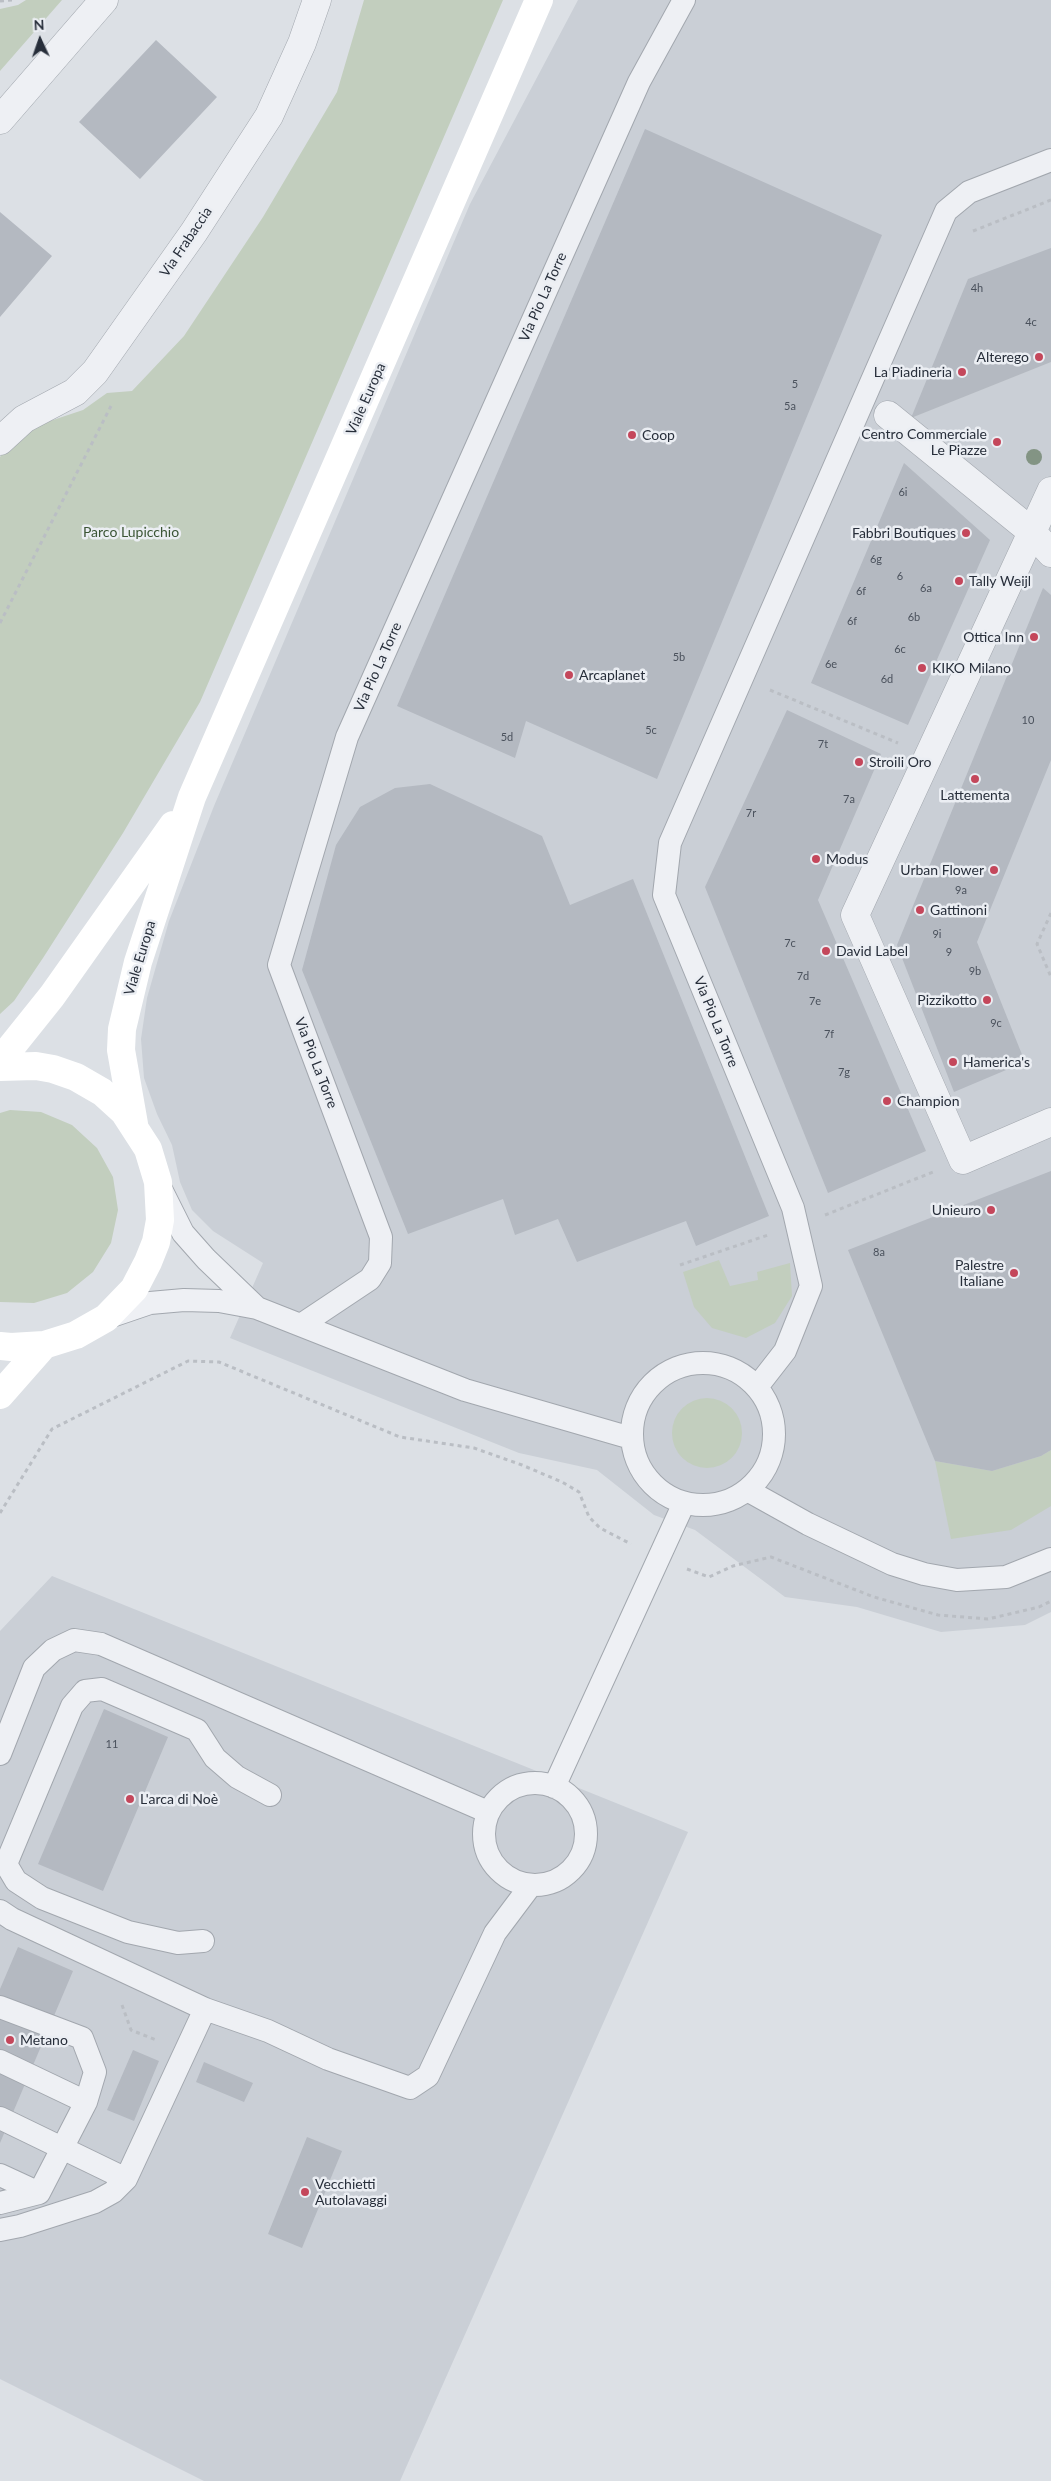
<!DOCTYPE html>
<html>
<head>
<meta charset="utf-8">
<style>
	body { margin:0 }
	#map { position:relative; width:1051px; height:2481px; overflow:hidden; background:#dce0e5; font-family:Lato,sans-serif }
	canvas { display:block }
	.north { position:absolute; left:15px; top:15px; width:50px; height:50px; -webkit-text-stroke:4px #ebeef3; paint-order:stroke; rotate:357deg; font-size:14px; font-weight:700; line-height:20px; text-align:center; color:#272e3a }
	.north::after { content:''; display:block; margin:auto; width:18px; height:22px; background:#272e3a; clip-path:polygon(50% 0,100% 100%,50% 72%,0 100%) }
</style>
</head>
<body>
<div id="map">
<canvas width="1051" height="2481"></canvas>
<div class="north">N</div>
</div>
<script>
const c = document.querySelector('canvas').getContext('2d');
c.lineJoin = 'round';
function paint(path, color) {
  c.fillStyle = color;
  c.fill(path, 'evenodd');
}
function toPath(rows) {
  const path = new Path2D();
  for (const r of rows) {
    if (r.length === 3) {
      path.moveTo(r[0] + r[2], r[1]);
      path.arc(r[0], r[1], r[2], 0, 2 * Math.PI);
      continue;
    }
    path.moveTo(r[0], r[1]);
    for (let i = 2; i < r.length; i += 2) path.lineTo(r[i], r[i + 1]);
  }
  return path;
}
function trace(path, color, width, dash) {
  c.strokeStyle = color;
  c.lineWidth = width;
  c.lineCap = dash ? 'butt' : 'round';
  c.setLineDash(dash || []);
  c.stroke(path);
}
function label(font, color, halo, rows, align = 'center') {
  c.font = font + ' Lato,sans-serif';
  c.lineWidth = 5;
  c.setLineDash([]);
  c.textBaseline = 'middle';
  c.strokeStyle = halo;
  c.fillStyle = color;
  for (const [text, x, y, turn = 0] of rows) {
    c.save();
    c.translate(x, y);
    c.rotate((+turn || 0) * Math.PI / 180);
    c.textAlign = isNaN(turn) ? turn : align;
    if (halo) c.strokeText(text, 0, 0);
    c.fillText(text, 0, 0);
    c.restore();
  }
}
const built = toPath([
	[578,0,1051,0,1051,1612,1025,1625,941,1632,857,1607,785,1597,695,1530,654,1515,597,1470,519,1453,230,1338,263,1263,213,1231,192,1210,180,1182,172,1145,157,1114,144,1078,141,1039,147,998,169,921,214,806,470,204],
	[52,1576,688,1832,400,2481,204,2481,0,2379,0,1631]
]);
const green = toPath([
	[26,0,62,0,0,71,0,9,18,5],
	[364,0,503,0,200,702,123,833,43,958,14,1001,0,1014,0,457,14,438,44,423,83,410,107,393,132,391,184,336,263,217,337,92],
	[10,1110,41,1112,72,1125,97,1148,113,1177,118,1210,111,1243,93,1272,67,1293,34,1303,0,1302,0,1113],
	[719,1260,730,1286,758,1280,757,1272,790,1263,792,1296,775,1323,746,1338,712,1328,694,1307,683,1272],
	[707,1433,35],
	[1051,1450,1051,1506,1011,1530,951,1539,935,1461,992,1471,1041,1456]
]);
const building = toPath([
	[156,40,217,97,140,179,79,122],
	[645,129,882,235,657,779,526,721,515,758,397,706],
	[0,212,52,256,0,317],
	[1051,248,1051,362,911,418,968,279],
	[904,463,990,540,908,725,811,683],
	[1043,588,1051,595,1051,760,977,942,1025,1062,954,1092,897,945],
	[787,710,881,754,818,900,926,1151,828,1193,705,887],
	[430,784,542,836,570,905,633,879,769,1216,696,1246,686,1221,577,1262,558,1219,515,1235,503,1199,408,1234,302,970,336,845,360,807,395,788],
	[1051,1171,1051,1450,1041,1456,992,1471,935,1461,848,1250],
	[104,1709,168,1737,103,1891,38,1864],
	[18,1947,73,1971,0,2143,0,1989],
	[133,2050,159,2061,134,2121,107,2110],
	[204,2062,253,2083,244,2102,196,2082],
	[307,2137,342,2151,302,2248,268,2234]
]);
const path = toPath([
	[0,1,12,0],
	[973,231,1051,200],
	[0,623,111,406],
	[770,690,898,743],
	[1051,913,1037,944,1051,977],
	[825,1215,933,1172],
	[680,1265,768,1235],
	[0,1513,52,1429,188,1361,219,1362,400,1437,474,1448,522,1465,562,1482,579,1492,589,1517,600,1528,631,1544],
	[687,1569,709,1577,733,1566,771,1557,874,1597,938,1615,988,1619,1039,1607,1051,1601],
	[122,2005,131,2030,156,2040]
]);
const lane = toPath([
	[160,1187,183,1233,206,1259,257,1308],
	[106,1318,150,1303,184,1300,219,1301,257,1308,465,1390,631,1438],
	[301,1325,370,1279,380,1263,381,1237,279,965,347,737,639,82,684,0],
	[703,1434,71],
	[757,1387,785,1351,811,1286,793,1208,664,895,670,843,946,211,969,192,1051,160],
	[747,1490,808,1524,892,1564,924,1574,957,1580,1006,1577,1051,1559],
	[0,1754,34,1668,53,1650,74,1640,101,1644,488,1812],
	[535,1834,51],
	[554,1787,684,1503],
	[0,1911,12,1919,205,2009,268,2031,328,2059,410,2088,428,2076,495,1933,531,1885],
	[203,1941,178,1943,128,1932,42,1898,16,1881,6,1864,72,1706,85,1691,102,1689,197,1730,215,1758,237,1777,270,1795],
	[0,2007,82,2038,95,2072,86,2102,39,2193,0,2203],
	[0,2061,86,2102],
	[0,2118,126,2179],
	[0,2175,39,2193],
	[0,2230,20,2226,95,2202,113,2192,126,2179,205,2009]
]);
const street = toPath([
	[0,120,104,0],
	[888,415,1032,532,1051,553],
	[0,441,24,419,75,392,95,372,194,232,269,116,302,43,317,0],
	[1051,491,855,915,963,1160,1051,1122]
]);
const secondary = toPath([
	[0,1061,52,996,173,825],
	[0,1067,36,1066,53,1069,76,1077,102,1092,124,1112,148,1149,158,1182,160,1220,156,1242,148,1262,134,1289,106,1318,76,1335,44,1345,11,1347,0,1346],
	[134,1124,121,1050,122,1029,138,962,192,797,539,0],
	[0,1395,44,1345]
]);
const trees = [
	[1034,457]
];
const markers = [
	[1039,357,5,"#c4475b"],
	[962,372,5,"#c4475b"],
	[632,435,5,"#c4475b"],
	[997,442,5,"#c4475b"],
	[966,533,5,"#c4475b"],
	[959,581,5,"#c4475b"],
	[1034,637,5,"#c4475b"],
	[922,668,5,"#c4475b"],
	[569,675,5,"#c4475b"],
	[859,762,5,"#c4475b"],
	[975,779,5,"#c4475b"],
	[816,859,5,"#c4475b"],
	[994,870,5,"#c4475b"],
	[920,910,5,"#c4475b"],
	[826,951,5,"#c4475b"],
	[987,1000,5,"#c4475b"],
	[953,1062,5,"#c4475b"],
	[887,1101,5,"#c4475b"],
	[991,1210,5,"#c4475b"],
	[1014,1273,5,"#c4475b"],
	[130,1799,5,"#c4475b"],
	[10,2040,5,"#c4475b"],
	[305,2192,5,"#c4475b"]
];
const numberNames = [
	["4h",977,288],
	["4c",1031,322],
	["5",795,384],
	["5a",790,406],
	["6i",903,492],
	["6g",876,559],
	["6",900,576],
	["6a",926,588],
	["6f",861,591],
	["6b",914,617],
	["6f",852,621],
	["6c",900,649],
	["5b",679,657],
	["6e",831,664],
	["6d",887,679],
	["10",1028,720],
	["5c",651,730],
	["5d",507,737],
	["7t",823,744],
	["7a",849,799],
	["7r",751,813],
	["9a",961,890],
	["9i",937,934],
	["7c",790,943],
	["9",949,952],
	["9b",975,971],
	["7d",803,976],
	["7e",815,1001],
	["9c",996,1023],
	["7f",829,1034],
	["7g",844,1072],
	["8a",879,1252],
	["11",112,1744]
];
const streetNames = [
	["Via Frabaccia",186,242,-56],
	["Via Pio La Torre",543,297,-66],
	["Viale Europa",366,399,-66],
	["Via Pio La Torre",378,667,-66],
	["Viale Europa",140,958,-73],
	["Via Pio La Torre",716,1022,68],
	["Via Pio La Torre",316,1063,69]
];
const poiNames = [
	["Alterego",1029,357,"right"],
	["La Piadineria",952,372,"right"],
	["Centro Commerciale",987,434,"right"],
	["Le Piazze",987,450,"right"],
	["Coop",642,435],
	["Fabbri Boutiques",956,533,"right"],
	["Tally Weijl",969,581],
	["Ottica Inn",1024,637,"right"],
	["KIKO Milano",932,668],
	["Arcaplanet",579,675],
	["Stroili Oro",869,762],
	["Lattementa",975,795,"center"],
	["Modus",826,859],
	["Urban Flower",984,870,"right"],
	["Gattinoni",930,910],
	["David Label",836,951],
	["Pizzikotto",977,1000,"right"],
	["Hamerica's",963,1062],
	["Champion",897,1101],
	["Unieuro",981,1210,"right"],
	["Palestre",1004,1265,"right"],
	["Italiane",1004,1281,"right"],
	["L'arca di Noè",140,1799],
	["Metano",20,2040],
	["Vecchietti",315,2184],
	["Autolavaggi",315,2200]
];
const parkNames = [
	["Parco Lupicchio",131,532]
];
paint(built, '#cacfd6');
paint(green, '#c2cebe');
paint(building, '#b4b9c1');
trace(lane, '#a2a7ae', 24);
trace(street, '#a2a7ae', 29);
trace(path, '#babec4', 3, [4, 4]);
trace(lane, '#eef0f4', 22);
trace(street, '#eef0f4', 28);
trace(secondary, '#fff', 28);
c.fillStyle = '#839484';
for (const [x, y] of trees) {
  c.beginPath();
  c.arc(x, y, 8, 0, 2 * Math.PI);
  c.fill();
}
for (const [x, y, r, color] of markers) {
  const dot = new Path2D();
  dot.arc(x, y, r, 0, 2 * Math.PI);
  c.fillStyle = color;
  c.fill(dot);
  trace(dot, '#ebeef3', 2);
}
label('11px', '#4a515c', null, numberNames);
label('14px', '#272e3a', '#ebeef3', streetNames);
label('14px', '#272e3a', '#ebeef3', poiNames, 'left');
label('14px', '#3b5535', '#ebeef3', parkNames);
</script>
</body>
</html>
